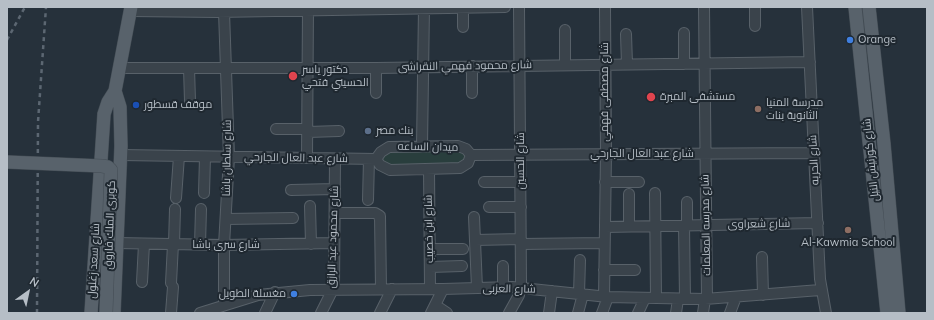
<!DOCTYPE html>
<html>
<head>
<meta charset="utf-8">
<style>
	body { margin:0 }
	#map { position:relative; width:934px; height:320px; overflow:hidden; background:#26313b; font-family:Mulish,sans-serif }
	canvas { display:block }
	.frame { position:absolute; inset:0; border:8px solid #b6bec6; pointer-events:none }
	.north { position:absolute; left:8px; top:272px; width:40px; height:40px; -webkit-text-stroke:3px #1f2830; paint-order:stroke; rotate:33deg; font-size:11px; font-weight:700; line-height:16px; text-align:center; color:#b6bec6 }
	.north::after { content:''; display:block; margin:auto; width:14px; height:18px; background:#b6bec6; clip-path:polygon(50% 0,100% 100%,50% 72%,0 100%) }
</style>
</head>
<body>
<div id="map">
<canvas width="934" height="320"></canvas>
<div class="frame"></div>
<div class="north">N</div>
</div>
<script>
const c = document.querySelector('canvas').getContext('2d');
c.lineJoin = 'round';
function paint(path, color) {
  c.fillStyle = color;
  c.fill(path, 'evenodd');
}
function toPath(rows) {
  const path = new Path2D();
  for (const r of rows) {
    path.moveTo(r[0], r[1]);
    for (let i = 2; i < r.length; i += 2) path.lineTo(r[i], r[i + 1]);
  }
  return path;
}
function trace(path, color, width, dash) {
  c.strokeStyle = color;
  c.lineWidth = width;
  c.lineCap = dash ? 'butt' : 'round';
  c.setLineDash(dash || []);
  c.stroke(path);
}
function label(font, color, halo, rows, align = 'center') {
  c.font = font + ' Mulish,Cairo,sans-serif';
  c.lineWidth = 4;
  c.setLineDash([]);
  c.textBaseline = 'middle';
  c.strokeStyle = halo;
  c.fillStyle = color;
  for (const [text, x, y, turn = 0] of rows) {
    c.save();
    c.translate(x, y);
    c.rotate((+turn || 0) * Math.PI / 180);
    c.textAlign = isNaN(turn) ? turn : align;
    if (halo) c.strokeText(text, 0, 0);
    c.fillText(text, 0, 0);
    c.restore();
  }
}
const green = toPath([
	[459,149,468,156,462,165,391,167,378,159,389,150]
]);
const minor = toPath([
	[704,7,707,299],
	[755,7,755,26],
	[807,7,820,279,826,313],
	[130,11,217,12,505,7],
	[463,27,463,8],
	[565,30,565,65],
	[626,34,627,64],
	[684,64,684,33],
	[472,66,472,93],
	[120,68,376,68,810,62],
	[189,68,190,101],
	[376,68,376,93],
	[276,129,308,129],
	[308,132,339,131],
	[422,146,424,7],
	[458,146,466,149,471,155,468,163,460,168,390,170,380,165,376,159,381,152,389,147,458,146],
	[121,155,376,159],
	[471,155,813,153],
	[307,158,308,7],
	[429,169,430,289],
	[484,182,521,182],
	[605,182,639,182],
	[291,190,335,189],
	[204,193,205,157],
	[655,193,656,298],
	[176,198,179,156],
	[368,200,369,159],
	[310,206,311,244],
	[489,207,521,207],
	[335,213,375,213,380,216,381,289],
	[474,217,477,288],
	[226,219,293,218],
	[684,225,685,299],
	[687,225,687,202],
	[629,226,629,194],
	[605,227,818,223],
	[475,240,521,239],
	[117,243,224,245,334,243],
	[174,244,175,209],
	[521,244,604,243],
	[200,245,201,209],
	[430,249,463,249],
	[762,257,763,295],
	[503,266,503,287],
	[430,267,462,266],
	[604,270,635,270],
	[142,282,144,244],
	[171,283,173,244],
	[579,294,580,260],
	[604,297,606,154,605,7],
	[224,304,224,245,229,157,224,12],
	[435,305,447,313],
	[171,313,173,287],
	[200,313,258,295,310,290,443,289,512,287,608,297,705,299,820,290],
	[265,313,275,292],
	[321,313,334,287,335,159],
	[380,313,392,289],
	[431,313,443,289],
	[509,313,519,295,521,282,519,7],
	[549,313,552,291],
	[578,313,583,294],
	[602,313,608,297],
	[638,313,645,298],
	[676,313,678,299],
	[703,313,705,299],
	[730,313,736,297]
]);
const major = toPath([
	[855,7,887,313],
	[869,7,884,144,899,313],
	[91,313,104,114,108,102,115,91,131,7],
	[114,313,121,146,120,107,115,91]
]);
const rail = toPath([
	[7,40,25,7],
	[37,313,38,122,46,7]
]);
const majorBridge = toPath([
	[7,162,102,166,108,167,111,170,106,313]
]);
const markers = [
	[850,40,4,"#3f7fe0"],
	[293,76,5,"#e0444e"],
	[651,97,5,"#e0444e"],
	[136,105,4,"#1a4fb4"],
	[758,109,4,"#8d6e63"],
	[368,131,4,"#5c6f8a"],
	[848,230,4,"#8d6e63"],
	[294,294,4,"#3f7fe0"]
];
const poiNames = [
	["Orange",858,40],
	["دكتور ياسر",302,70],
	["الحسيني فتحي",302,83],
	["مستشفى المبرة",660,97],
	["مدرسة المنيا",766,103],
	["الثانوية بنات",766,116],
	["موقف قسطور",144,105],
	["بنك مصر",376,131],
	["Al-Kawmia School",848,243,"center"],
	["مغسلة الطويل",286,294,"right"]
];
const streetNames = [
	["شارع محمود فهمي النقراشى",465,66,-1],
	["شارع مصطفى فهمي",605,92,-90],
	["ميدان الساعه",428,147,1],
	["شارع عبد العال الجارحي",642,154],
	["شارع سلطان باشا",227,158,-89],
	["شارع عبد العال الجارحي",296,158,1],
	["شارع الحريه",814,160,-93],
	["شارع كورنيش النيل",871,160,-96],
	["شارع الحسين",521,161,-90],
	["شارع شعراوى",759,224,-1],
	["كوبرى الملك فاروق",110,225,-88],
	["شارع مدرسه المعلمات",706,225,-91],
	["شارع ابن خصيب",429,229,-91],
	["شارع محمود عبد الرازق",333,237,-88],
	["شارع سرى باشا",226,245],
	["شارع سعد زغلول",94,261,-87],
	["شارع العزبى",509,289,1]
];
paint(green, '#293e3d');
trace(minor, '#586169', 12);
trace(major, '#434c54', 14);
trace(minor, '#3a434b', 10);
trace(major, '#58626b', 13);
trace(rail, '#5c6772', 2.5, [4, 4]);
trace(majorBridge, '#434c54', 14, []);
trace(majorBridge, '#58626b', 13);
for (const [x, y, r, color] of markers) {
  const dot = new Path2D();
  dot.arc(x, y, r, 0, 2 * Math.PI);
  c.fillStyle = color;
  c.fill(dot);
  trace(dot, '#1f2830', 1.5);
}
label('11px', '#b6bec6', '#1f2830', poiNames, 'left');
label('11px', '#b6bec6', '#1f2830', streetNames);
</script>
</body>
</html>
